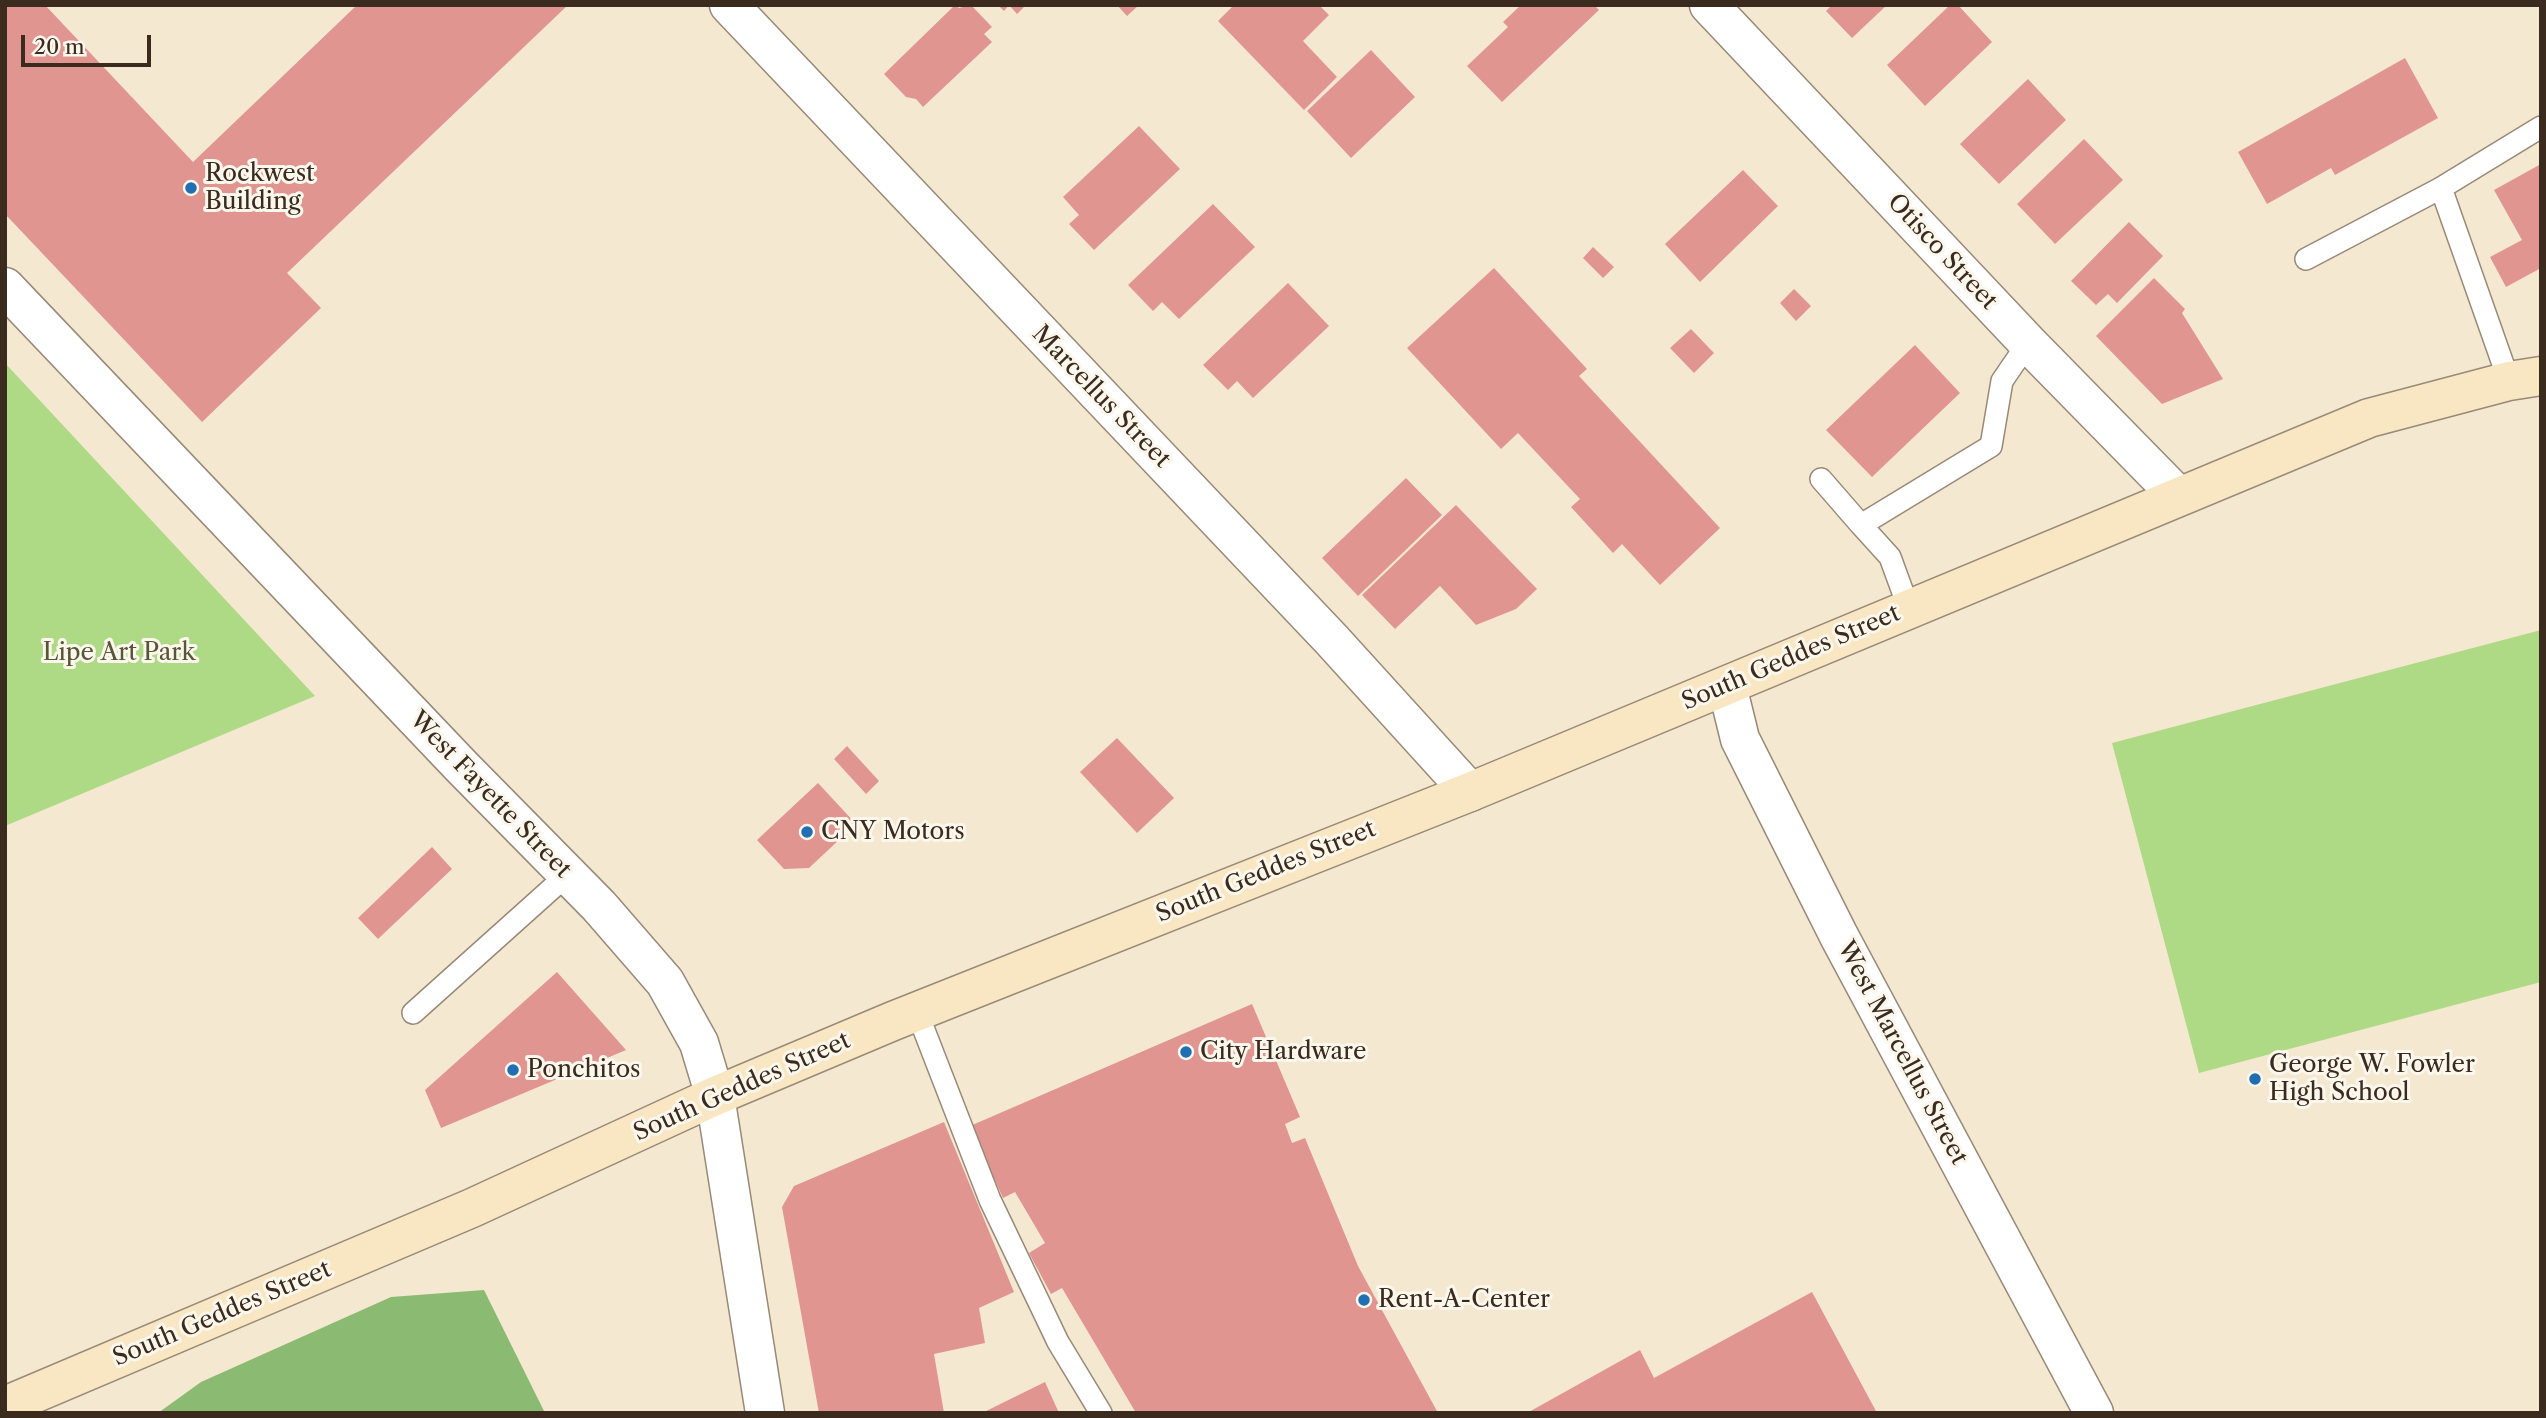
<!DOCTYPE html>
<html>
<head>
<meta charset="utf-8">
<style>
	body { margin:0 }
	#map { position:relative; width:2546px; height:1418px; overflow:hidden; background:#f5e8d1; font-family:"Libre Caslon Text",serif }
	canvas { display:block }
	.frame { position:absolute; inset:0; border:7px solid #3b2a1e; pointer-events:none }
	.scale { position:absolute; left:21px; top:35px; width:130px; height:32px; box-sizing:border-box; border:4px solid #3b2a1e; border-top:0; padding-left:9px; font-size:21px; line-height:24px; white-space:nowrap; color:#3b2a1e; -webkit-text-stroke:5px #fbf7ec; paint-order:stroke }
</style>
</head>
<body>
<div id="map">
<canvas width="2546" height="1418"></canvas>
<div class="frame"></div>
<div class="scale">20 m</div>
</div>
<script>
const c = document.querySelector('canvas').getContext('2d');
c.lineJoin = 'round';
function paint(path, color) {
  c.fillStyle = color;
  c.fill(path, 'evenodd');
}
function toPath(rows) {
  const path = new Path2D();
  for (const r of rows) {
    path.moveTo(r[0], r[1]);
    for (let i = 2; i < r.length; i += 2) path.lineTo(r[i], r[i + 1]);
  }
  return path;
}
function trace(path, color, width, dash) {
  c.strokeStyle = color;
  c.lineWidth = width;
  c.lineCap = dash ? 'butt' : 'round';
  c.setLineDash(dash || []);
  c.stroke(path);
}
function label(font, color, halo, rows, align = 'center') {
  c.font = font + ' "Libre Caslon Text",serif';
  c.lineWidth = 6;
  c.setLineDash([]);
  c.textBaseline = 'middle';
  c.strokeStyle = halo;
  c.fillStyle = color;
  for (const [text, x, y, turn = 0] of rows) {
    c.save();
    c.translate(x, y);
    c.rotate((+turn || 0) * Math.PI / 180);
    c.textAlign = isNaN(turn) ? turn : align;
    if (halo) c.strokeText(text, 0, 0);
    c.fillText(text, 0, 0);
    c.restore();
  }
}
const green = toPath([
	[5,363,315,696,5,826],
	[2541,630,2541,982,2199,1073,2112,743]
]);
const forest = toPath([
	[484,1290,545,1413,158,1413,201,1382,391,1297]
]);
const building = toPath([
	[5,5,45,5,193,162,357,5,568,5,287,273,321,308,202,422,5,214],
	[955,5,959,8,971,5,992,27,984,34,992,42,923,107,916,99,906,97,884,74],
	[998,5,1026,5,1017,14,1009,5,1004,11],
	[1117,5,1139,5,1127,16],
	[1234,5,1319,5,1329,15,1303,41,1337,77,1304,110,1218,21],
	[1521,5,1594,5,1599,10,1502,102,1467,66,1508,27,1503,22],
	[1832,5,1887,5,1852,38,1826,11],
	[1950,5,1958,5,1992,42,1925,106,1887,65],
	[1371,50,1415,97,1351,158,1307,111],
	[2405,58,2438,118,2335,175,2331,168,2267,204,2238,152],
	[2028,79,2066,120,1999,184,1960,144],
	[1139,126,1180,169,1094,250,1069,224,1079,215,1063,197],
	[2084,139,2123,180,2055,244,2017,204],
	[2541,164,2541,268,2506,287,2490,257,2522,240,2494,190],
	[1743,170,1778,206,1700,282,1665,244],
	[1213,204,1255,247,1179,319,1162,302,1153,311,1128,285],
	[2129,222,2163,256,2117,303,2108,294,2096,305,2071,281],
	[1593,247,1614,267,1603,278,1583,258],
	[1494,268,1587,369,1579,376,1720,528,1660,585,1622,544,1613,553,1571,507,1580,499,1518,433,1501,449,1407,348],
	[2154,278,2185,309,2182,313,2223,379,2162,404,2096,336],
	[1288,283,1329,326,1253,398,1237,381,1228,390,1203,365],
	[1794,289,1811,306,1796,321,1780,303],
	[1691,329,1714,353,1694,373,1670,348],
	[1915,345,1960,393,1872,477,1826,430],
	[1406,478,1442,515,1358,596,1322,558],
	[1456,505,1537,589,1516,609,1476,625,1440,586,1395,629,1362,595],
	[1117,738,1174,798,1137,833,1080,772],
	[847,746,879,781,866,794,834,759],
	[818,783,856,824,809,868,784,869,757,840],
	[432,847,452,869,378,939,358,918],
	[557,972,626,1050,441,1128,425,1090],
	[1252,1004,1300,1117,1285,1124,1292,1143,1305,1138,1358,1266,1438,1413,1136,1413,1062,1288,1051,1294,1029,1253,1045,1243,1015,1192,1003,1198,970,1126],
	[944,1122,1014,1292,979,1308,985,1343,934,1354,944,1413,819,1413,782,1207,794,1186],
	[1812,1292,1877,1413,1527,1413,1640,1350,1654,1378],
	[1045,1382,1059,1413,982,1413]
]);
const service = toPath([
	[2306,259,2441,188],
	[2509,381,2441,188,2541,127],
	[1821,479,1861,525,1991,446,2002,381,2028,343],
	[1861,525,1890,557,1909,609],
	[917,1012,990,1200,1058,1342,1101,1413],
	[413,1013,568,874]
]);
const minor = toPath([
	[729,5,1331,639,1470,792],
	[1709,5,2028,343,2178,496],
	[1727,686,1740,739,1839,936,2094,1413]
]);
const tertiary = toPath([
	[5,287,462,767,599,906,665,982,699,1043,715,1096,765,1413]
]);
const secondary = toPath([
	[5,1406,472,1208,715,1096,893,1021,1470,792,2369,418,2509,381,2541,376]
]);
const markers = [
	[191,188,7,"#1f6fb2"],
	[807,832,7,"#1f6fb2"],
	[1186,1052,7,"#1f6fb2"],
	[513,1070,7,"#1f6fb2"],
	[2255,1079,7,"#1f6fb2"],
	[1364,1300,7,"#1f6fb2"]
];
const poiNames = [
	["Rockwest",205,174],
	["Building",205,202],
	["CNY Motors",821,832],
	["City Hardware",1200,1052],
	["George W. Fowler",2269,1065],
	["High School",2269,1093],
	["Ponchitos",527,1070],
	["Rent-A-Center",1378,1300]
];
const streetNames = [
	["Otisco Street",1942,252,47],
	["Marcellus Street",1101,397,46],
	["South Geddes Street",1791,658,-23],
	["West Fayette Street",490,795,46],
	["South Geddes Street",1266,872,-22],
	["West Marcellus Street",1902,1053,62],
	["South Geddes Street",742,1087,-24],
	["South Geddes Street",222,1314,-23]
];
const parkNames = [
	["Lipe Art Park",119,653]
];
paint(green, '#afda85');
paint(forest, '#8bba72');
paint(building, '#e09590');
trace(service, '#988978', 24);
trace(minor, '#988978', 41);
trace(tertiary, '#988978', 41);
trace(secondary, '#988978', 41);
trace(service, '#fff', 21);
trace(minor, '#fff', 38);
trace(tertiary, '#fff', 38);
trace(secondary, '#f9e7c3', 38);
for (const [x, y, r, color] of markers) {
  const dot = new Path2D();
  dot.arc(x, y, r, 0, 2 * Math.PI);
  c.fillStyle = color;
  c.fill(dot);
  trace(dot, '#fbf7ec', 2.5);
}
label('24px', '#3b2a1e', '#fbf7ec', poiNames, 'left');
label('24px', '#3b2a1e', '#fbf7ec', streetNames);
label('24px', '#585638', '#fbf7ec', parkNames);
</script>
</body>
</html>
